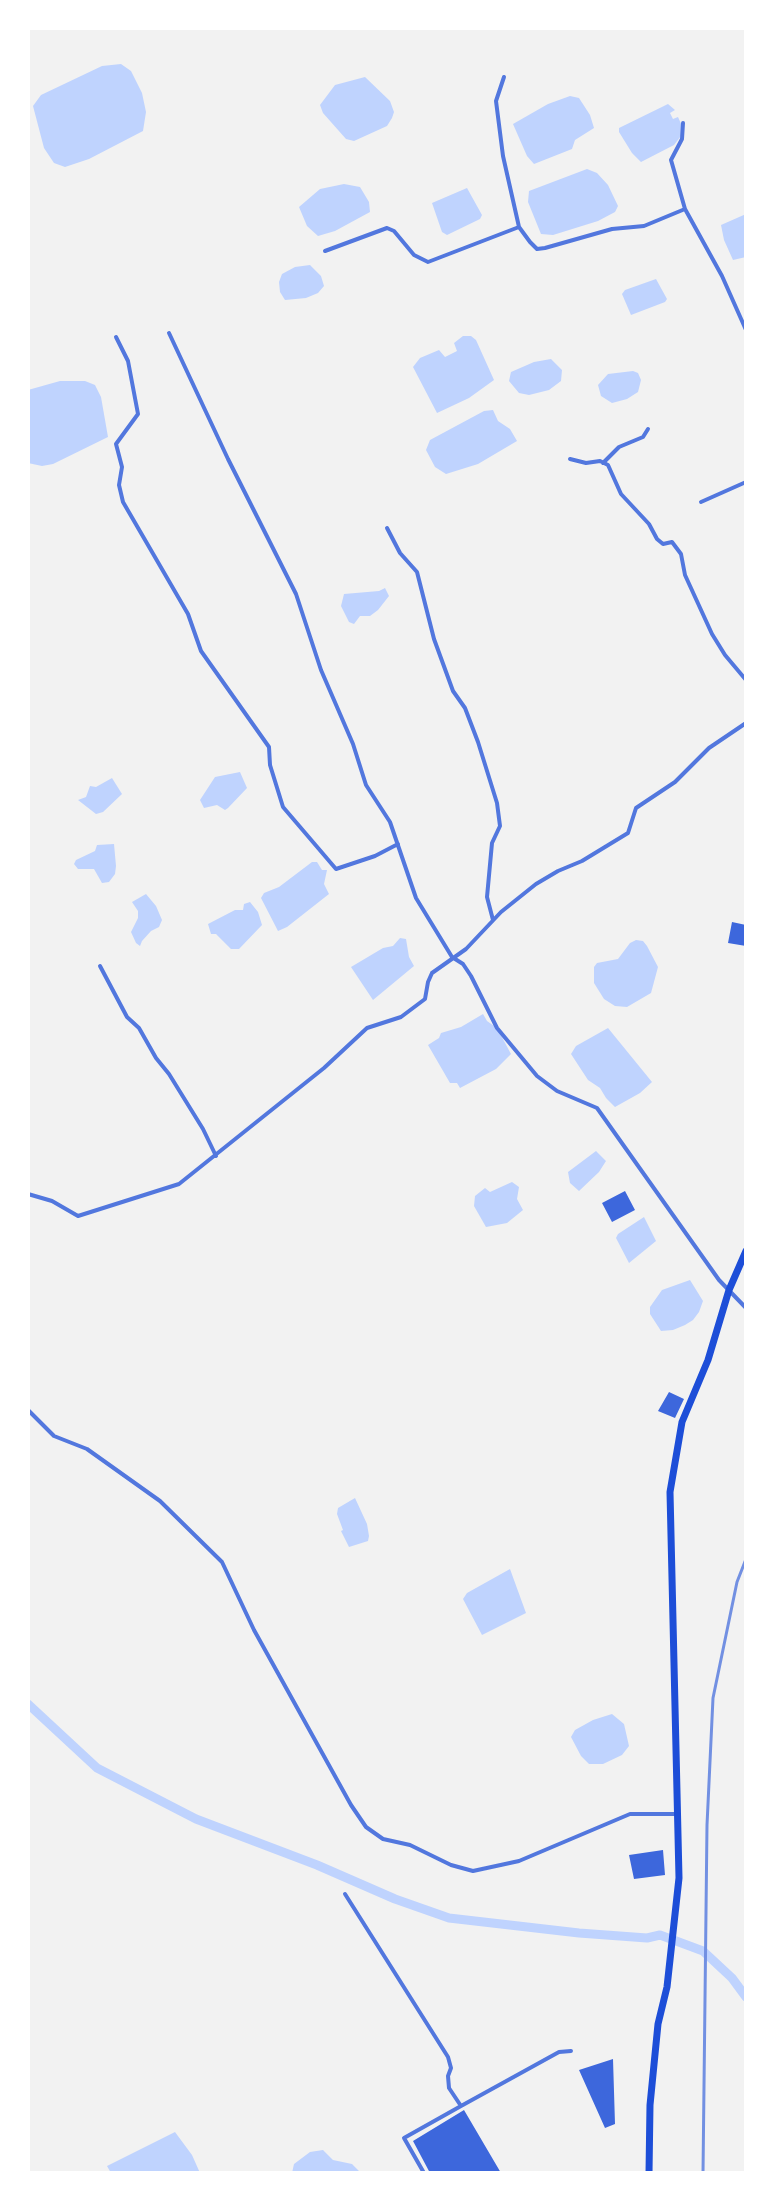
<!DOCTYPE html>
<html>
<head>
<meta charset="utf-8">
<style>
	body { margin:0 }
	#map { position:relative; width:774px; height:2201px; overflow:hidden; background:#f2f2f2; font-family:Overpass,sans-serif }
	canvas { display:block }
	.frame { position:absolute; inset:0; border:30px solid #fff; pointer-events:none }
</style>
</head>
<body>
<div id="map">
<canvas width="774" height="2201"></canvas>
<div class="frame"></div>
</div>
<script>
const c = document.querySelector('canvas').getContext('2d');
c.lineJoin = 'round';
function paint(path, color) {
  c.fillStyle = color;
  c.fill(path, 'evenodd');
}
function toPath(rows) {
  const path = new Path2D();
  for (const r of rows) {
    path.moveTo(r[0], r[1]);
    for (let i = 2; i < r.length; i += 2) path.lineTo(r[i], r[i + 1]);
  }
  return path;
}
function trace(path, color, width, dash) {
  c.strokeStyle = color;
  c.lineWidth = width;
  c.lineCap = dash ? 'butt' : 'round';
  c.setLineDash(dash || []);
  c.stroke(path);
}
const water = toPath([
	[121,64,131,71,142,93,146,112,143,131,89,159,65,167,54,163,44,148,33,106,41,95,102,66],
	[365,77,390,101,394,112,392,118,387,126,354,141,346,139,323,113,320,105,335,85],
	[570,96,579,98,590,115,594,128,575,140,572,149,534,164,527,156,513,124,548,104],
	[668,104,675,110,670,113,673,119,678,117,682,126,681,136,674,145,641,162,632,153,619,132,619,128],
	[587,169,597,173,608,185,618,206,615,212,598,221,553,235,541,234,528,202,529,191],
	[344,184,360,187,369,202,370,212,335,231,318,236,307,226,299,207,320,189],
	[467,188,482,215,480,219,447,235,442,232,432,203],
	[746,214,746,257,733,260,724,240,721,225],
	[310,265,321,276,324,286,318,293,306,298,285,300,280,292,279,282,282,274,295,267],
	[656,279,667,299,665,302,631,315,622,294,625,290],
	[463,336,471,336,476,340,494,380,469,398,437,413,413,367,420,358,439,350,445,357,457,351,454,343],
	[551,359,562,370,561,381,549,390,529,395,519,393,509,381,511,372,534,362],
	[633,371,638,373,641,380,638,392,627,399,612,403,601,396,598,385,608,374],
	[60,381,85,381,95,385,101,397,108,437,53,464,42,466,28,463,28,390],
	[493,410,498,421,510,429,517,441,478,464,446,474,435,467,426,450,430,440,484,411],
	[385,588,389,596,378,610,370,616,360,616,354,624,349,622,341,606,344,594,379,591],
	[240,772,247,788,228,808,225,810,217,805,204,808,200,800,215,777],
	[112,778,122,794,103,812,96,814,78,800,86,797,90,786,96,787],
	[114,844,116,866,115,874,109,882,102,883,94,869,78,869,74,864,76,860,95,851,97,845],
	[312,862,317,862,322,870,327,870,324,884,329,894,287,927,278,931,261,898,264,893,279,887],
	[146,894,156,906,162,920,159,927,151,931,142,941,140,946,136,943,131,932,138,918,138,911,132,902],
	[250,902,258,912,262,925,239,949,231,949,216,934,211,934,208,924,235,910,243,910,244,904],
	[400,938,406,939,409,957,414,966,373,1000,351,967,383,948,393,946],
	[636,940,643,941,647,946,658,967,651,993,627,1007,615,1006,604,999,594,983,594,967,597,963,618,959,630,943],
	[483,1014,487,1021,497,1028,511,1054,496,1069,460,1088,457,1083,450,1083,428,1045,439,1038,441,1033,461,1027],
	[608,1028,652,1082,640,1093,615,1107,606,1098,600,1088,588,1080,571,1054,576,1046],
	[596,1151,606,1161,599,1172,579,1191,570,1183,568,1172],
	[512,1182,519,1187,517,1199,523,1210,507,1223,486,1227,474,1206,475,1196,485,1188,490,1192],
	[644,1217,656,1241,629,1263,616,1238,618,1234],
	[690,1280,703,1301,699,1312,693,1320,685,1325,673,1330,661,1331,650,1314,650,1307,662,1290],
	[355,1498,367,1524,369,1536,368,1541,349,1547,341,1531,343,1530,337,1514,338,1508],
	[510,1569,526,1613,482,1635,463,1599,467,1593],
	[612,1714,624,1724,629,1746,622,1755,603,1764,589,1764,581,1756,571,1737,575,1730,593,1720],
	[175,2132,192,2155,200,2173,111,2173,107,2166],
	[323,2150,333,2160,352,2164,361,2173,292,2173,294,2164,310,2152]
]);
const canal = toPath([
	[28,1704,97,1768,196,1819,317,1865,395,1899,449,1918,579,1933,647,1938,660,1935,703,1951,732,1978,746,1997]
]);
const building = toPath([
	[732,922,746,925,746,946,728,943],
	[625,1191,635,1210,612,1222,602,1203],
	[669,1392,684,1399,675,1418,658,1411],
	[663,1850,665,1875,634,1879,629,1855],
	[613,2059,615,2124,605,2128,579,2070],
	[464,2110,501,2173,430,2173,413,2141]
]);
const minor = toPath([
	[504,77,496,101,503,156,519,227,530,242,537,249,545,248,612,229,644,226,685,209,722,276,746,330],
	[683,123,682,139,671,160,685,209],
	[325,251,387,228,394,231,414,255,428,262,519,227],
	[169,333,228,459,296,594,321,670,353,744,366,785,390,822,416,898,452,957,463,964,471,976,497,1028,537,1076,557,1091,597,1108,719,1280,746,1308],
	[116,337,128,361,138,414,116,444,122,467,119,485,123,502,188,614,201,651,269,747,270,765,283,807,336,869,375,856,398,844],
	[570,459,586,463,600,461,608,465,621,494,649,524,657,539,663,544,672,542,681,554,685,575,712,634,725,655,746,680],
	[603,463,619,447,643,437,648,429],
	[701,502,746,482],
	[387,528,400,553,417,572,434,639,453,691,465,708,478,742,497,803,500,826,492,843,487,897,493,920],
	[100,966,127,1017,139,1028,156,1058,169,1074,203,1129,216,1156],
	[28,1194,52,1201,78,1216,179,1184,324,1068,367,1028,401,1017,425,999,428,982,432,973,466,949,501,912,536,884,558,871,582,861,628,833,636,808,675,782,709,748,746,723],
	[28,1410,54,1436,87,1449,160,1501,222,1562,254,1630,351,1805,366,1827,383,1839,410,1845,451,1865,473,1871,519,1861,630,1814,677,1814],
	[345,1894,448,2057,451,2068,448,2076,449,2088,461,2106,559,2052,571,2051],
	[424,2173,404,2138,461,2106]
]);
const trunk = toPath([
	[649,2173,650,2105,658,2024,667,1987,679,1878,670,1492,682,1422,708,1360,729,1290,746,1251]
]);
const rail = toPath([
	[703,2173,707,1825,713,1698,737,1582,746,1559]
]);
paint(water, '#bfd3fe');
trace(canal, '#bfd3fe', 9);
paint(building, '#3d67dc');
trace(minor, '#5277de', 4);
trace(trunk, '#1d4ed8', 7);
trace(rail, '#7290e2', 3);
</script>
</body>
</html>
